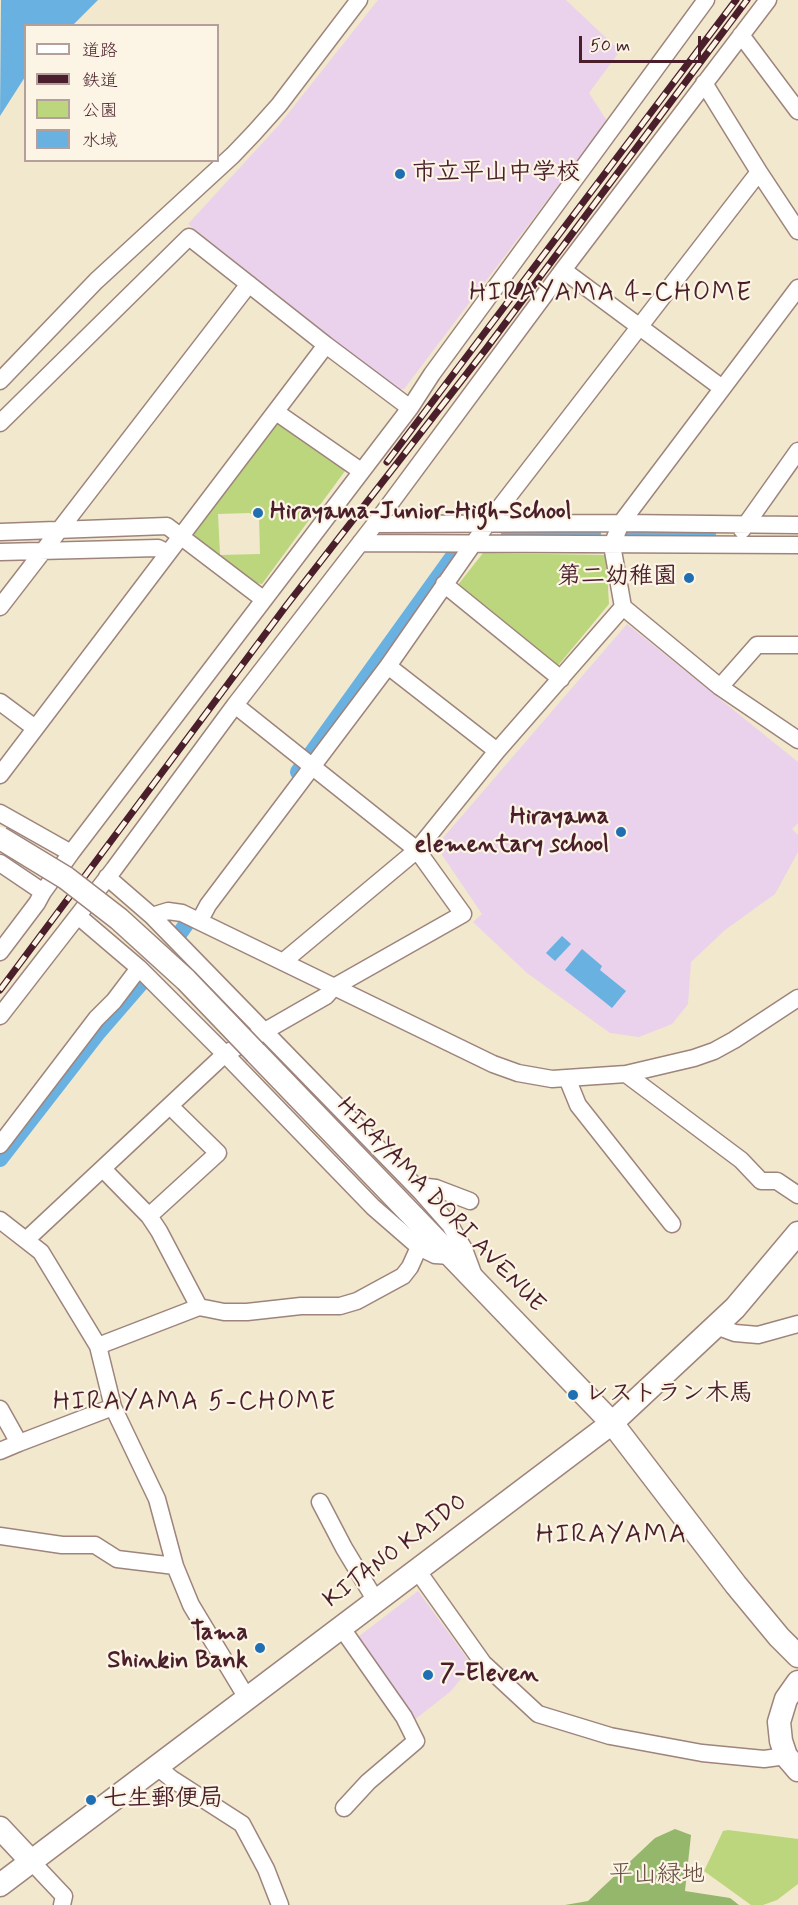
<!DOCTYPE html>
<html>
<head>
<meta charset="utf-8">
<style>
	body { margin:0 }
	#map { position:relative; width:798px; height:1905px; overflow:hidden; background:#f2e8cd; font-family:Mynerve,"Klee One",sans-serif }
	canvas { display:block }
	.legend { position:absolute; left:24px; top:24px; width:195px; height:138px; box-sizing:border-box; background:#fcf5e5; border:2px solid #b59f9b; margin:0; padding:8px 10px; list-style:none; font-size:18px; color:#4a1f2b }
	.legend li { display:flex; align-items:center; gap:12px; height:30px }
	.legend b { width:30px; border:2px solid #b59f9b }
	.scale { position:absolute; left:579px; top:36px; width:122px; height:27px; box-sizing:border-box; border:3px solid #4a1f2b; border-top:0; padding-left:8px; font-size:18px; line-height:21px; white-space:nowrap; color:#4a1f2b; -webkit-text-stroke:4px #fcf5e5; paint-order:stroke }
</style>
</head>
<body>
<div id="map">
<canvas width="798" height="1905"></canvas>
<ul class="legend">
<li><b style="height:8px;background:#fff"></b>道路</li>
<li><b style="height:8px;background:#4a1f2b"></b>鉄道</li>
<li><b style="height:16px;background:#bbd67c"></b>公園</li>
<li><b style="height:16px;background:#69b1e0"></b>水域</li>
</ul>
<div class="scale">50 m</div>
</div>
<script>
const c = document.querySelector('canvas').getContext('2d');
c.lineJoin = 'round';
function paint(path, color) {
  c.fillStyle = color;
  c.fill(path, 'evenodd');
}
function toPath(rows) {
  const path = new Path2D();
  for (const r of rows) {
    path.moveTo(r[0], r[1]);
    for (let i = 2; i < r.length; i += 2) path.lineTo(r[i], r[i + 1]);
  }
  return path;
}
function trace(path, color, width, dash) {
  c.strokeStyle = color;
  c.lineWidth = width;
  c.lineCap = dash ? 'butt' : 'round';
  c.setLineDash(dash || []);
  c.stroke(path);
}
function label(font, color, halo, rows, align = 'center') {
  c.font = font + ' Mynerve,"Klee One",sans-serif';
  c.lineWidth = 4.5;
  c.setLineDash([]);
  c.textBaseline = 'middle';
  c.strokeStyle = halo;
  c.fillStyle = color;
  for (const [text, x, y, turn = 0] of rows) {
    c.save();
    c.translate(x, y);
    c.rotate((+turn || 0) * Math.PI / 180);
    c.textAlign = isNaN(turn) ? turn : align;
    if (halo) c.strokeText(text, 0, 0);
    c.fillText(text, 0, 0);
    c.restore();
  }
}
const built = toPath([
	[378,0,566,0,620,51,589,93,607,121,404,389,396,389,188,224,279,125],
	[627,624,798,762,798,823,792,829,798,835,798,852,775,894,725,930,691,962,688,1004,672,1024,639,1037,610,1033,527,973,473,922,482,914,436,846],
	[418,1591,472,1665,451,1691,413,1721,354,1640]
]);
const green = toPath([
	[280,422,343,466,345,471,262,584,256,583,195,537,194,533,276,423],
	[249,513,259,517,260,554,220,555,218,514],
	[483,553,606,555,609,604,556,668,457,586],
	[728,1830,798,1839,798,1884,777,1900,763,1905,751,1905,704,1871,723,1831]
]);
const forest = toPath([
	[675,1829,691,1835,685,1891,730,1898,739,1905,565,1905,588,1901,655,1838]
]);
const water = toPath([
	[1,0,98,0,73,25,26,26,25,77,0,116],
	[562,936,571,944,555,961,546,953],
	[582,949,602,966,600,970,626,991,612,1008,565,970]
]);
const canal = toPath([
	[509,534,593,534],
	[630,534,708,534],
	[298,772,454,555],
	[180,933,187,923],
	[0,1159,97,1034,142,982]
]);
const street = toPath([
	[741,35,798,111],
	[759,172,798,231],
	[563,270,722,388],
	[0,381,96,281,233,155,254,133,279,105,359,0],
	[276,412,361,471],
	[0,423,189,237,326,345,410,408],
	[375,524,621,523,798,525],
	[742,530,798,451],
	[0,532,167,526,263,599],
	[360,543,798,545],
	[0,552,158,548,168,553],
	[444,584,561,679],
	[0,607,249,284],
	[623,607,720,687,798,740],
	[388,666,497,751],
	[720,687,757,645,798,645],
	[0,702,35,728],
	[0,775,326,345],
	[0,813,71,853],
	[0,863,43,892],
	[107,877,152,916,421,1192,450,1225,464,1249,474,1276],
	[78,916,139,968,225,1054,373,1207,419,1247,435,1255,451,1256],
	[152,916,168,911,182,913,493,1064,518,1073,552,1079,626,1074,694,1058,714,1051,734,1040,798,998],
	[200,920,208,905,388,666,487,524,759,172,704,83],
	[0,952,37,903,43,892,71,853,410,408,432,374,706,0],
	[284,961,417,850,497,751,623,607,612,545,621,523,798,288],
	[0,1016,114,869,235,705,375,524,563,270,768,0],
	[626,1074,741,1160,761,1181,777,1181,798,1195],
	[567,1078,578,1105,672,1224],
	[0,1145,96,1019,114,1001,139,968],
	[103,1169,149,1216,159,1231,199,1307],
	[421,1192,427,1187,436,1188,470,1201],
	[149,1216,218,1153,170,1106],
	[0,1220,41,1252,98,1346,113,1407,157,1499,175,1566,191,1605,247,1698],
	[26,1240,225,1054,326,996,334,987,463,914,417,850,235,705],
	[716,1326,735,1333,758,1335,798,1324],
	[98,1346,199,1307,224,1312,247,1312,301,1306,340,1306,357,1301,403,1276,410,1267,419,1247],
	[0,1409,19,1443,0,1451],
	[19,1443,113,1407],
	[320,1502,344,1548,376,1601],
	[0,1536,62,1545,95,1545,117,1559,175,1566],
	[417,1570,483,1663,538,1714,610,1736,702,1753,764,1759,786,1756],
	[341,1627,404,1717,416,1741,368,1782,344,1808],
	[156,1766,172,1779,242,1824,266,1869,280,1905],
	[31,1861,64,1896,62,1905]
]);
const secondary = toPath([
	[256,1053,612,1423,736,1585,779,1637,798,1656],
	[798,1682,786,1699,779,1722,781,1741,786,1756,798,1770],
	[0,1828,31,1861],
	[0,1885,612,1423,735,1308,798,1233]
]);
const rail = toPath([
	[387,462,736,0],
	[0,990,286,606,486,349,747,0]
]);
const secondaryBridge = toPath([
	[0,838,66,878,119,919,186,980,256,1053]
]);
const markers = [
	[400,174,6,"#1f6fb2"],
	[258,513,6,"#1f6fb2"],
	[689,578,6,"#1f6fb2"],
	[621,832,6,"#1f6fb2"],
	[573,1395,6,"#1f6fb2"],
	[260,1648,6,"#1f6fb2"],
	[428,1675,6,"#1f6fb2"],
	[91,1800,6,"#1f6fb2"]
];
const poiNames = [
	["市立平山中学校",412,174],
	["Hirayama-Junior-High-School",270,513],
	["第二幼稚園",677,578,"right"],
	["Hirayama",609,818,"right"],
	["elementary school",609,846,"right"],
	["レストラン木馬",585,1395],
	["Tama",248,1634,"right"],
	["Shinkin Bank",248,1662,"right"],
	["7-Eleven",440,1675],
	["七生郵便局",103,1800]
];
const streetNames = [
	["HIRAYAMA DORI AVENUE",440,1206,46],
	["KITANO KAIDO",396,1552,-37]
];
const parkNames = [
	["平山緑地",657,1876]
];
const neighbourhoodNames = [
	["HIRAYAMA 4-CHOME",611,295],
	["HIRAYAMA 5-CHOME",195,1404]
];
const quarterNames = [
	["HIRAYAMA",612,1536]
];
paint(built, '#ead1ec');
paint(green, '#bbd67c');
paint(forest, '#94b76c');
paint(water, '#69b1e0');
trace(canal, '#69b1e0', 16);
trace(street, '#9e847c', 19);
trace(secondary, '#9e847c', 25);
trace(street, '#fff', 16);
trace(secondary, '#fff', 22);
trace(rail, '#4a1f2b', 7);
trace(rail, '#fcf5e5', 4.5, [14]);
trace(secondaryBridge, '#9e847c', 25, []);
trace(secondaryBridge, '#fff', 22);
for (const [x, y, r, color] of markers) {
  const dot = new Path2D();
  dot.arc(x, y, r, 0, 2 * Math.PI);
  c.fillStyle = color;
  c.fill(dot);
  trace(dot, '#fcf5e5', 2);
}
label('bold 24px', '#4a1f2b', '#fcf5e5', poiNames, 'left');
label('24px', '#4a1f2b', '#fcf5e5', streetNames);
label('24px', '#664d3f', '#fcf5e5', parkNames);
c.letterSpacing = '1.5px';
label('26px', '#4a1f2b', '#fcf5e5', neighbourhoodNames);
c.letterSpacing = '0px';
c.letterSpacing = '1.5px';
label('27px', '#4a1f2b', '#fcf5e5', quarterNames);
c.letterSpacing = '0px';
</script>
</body>
</html>
